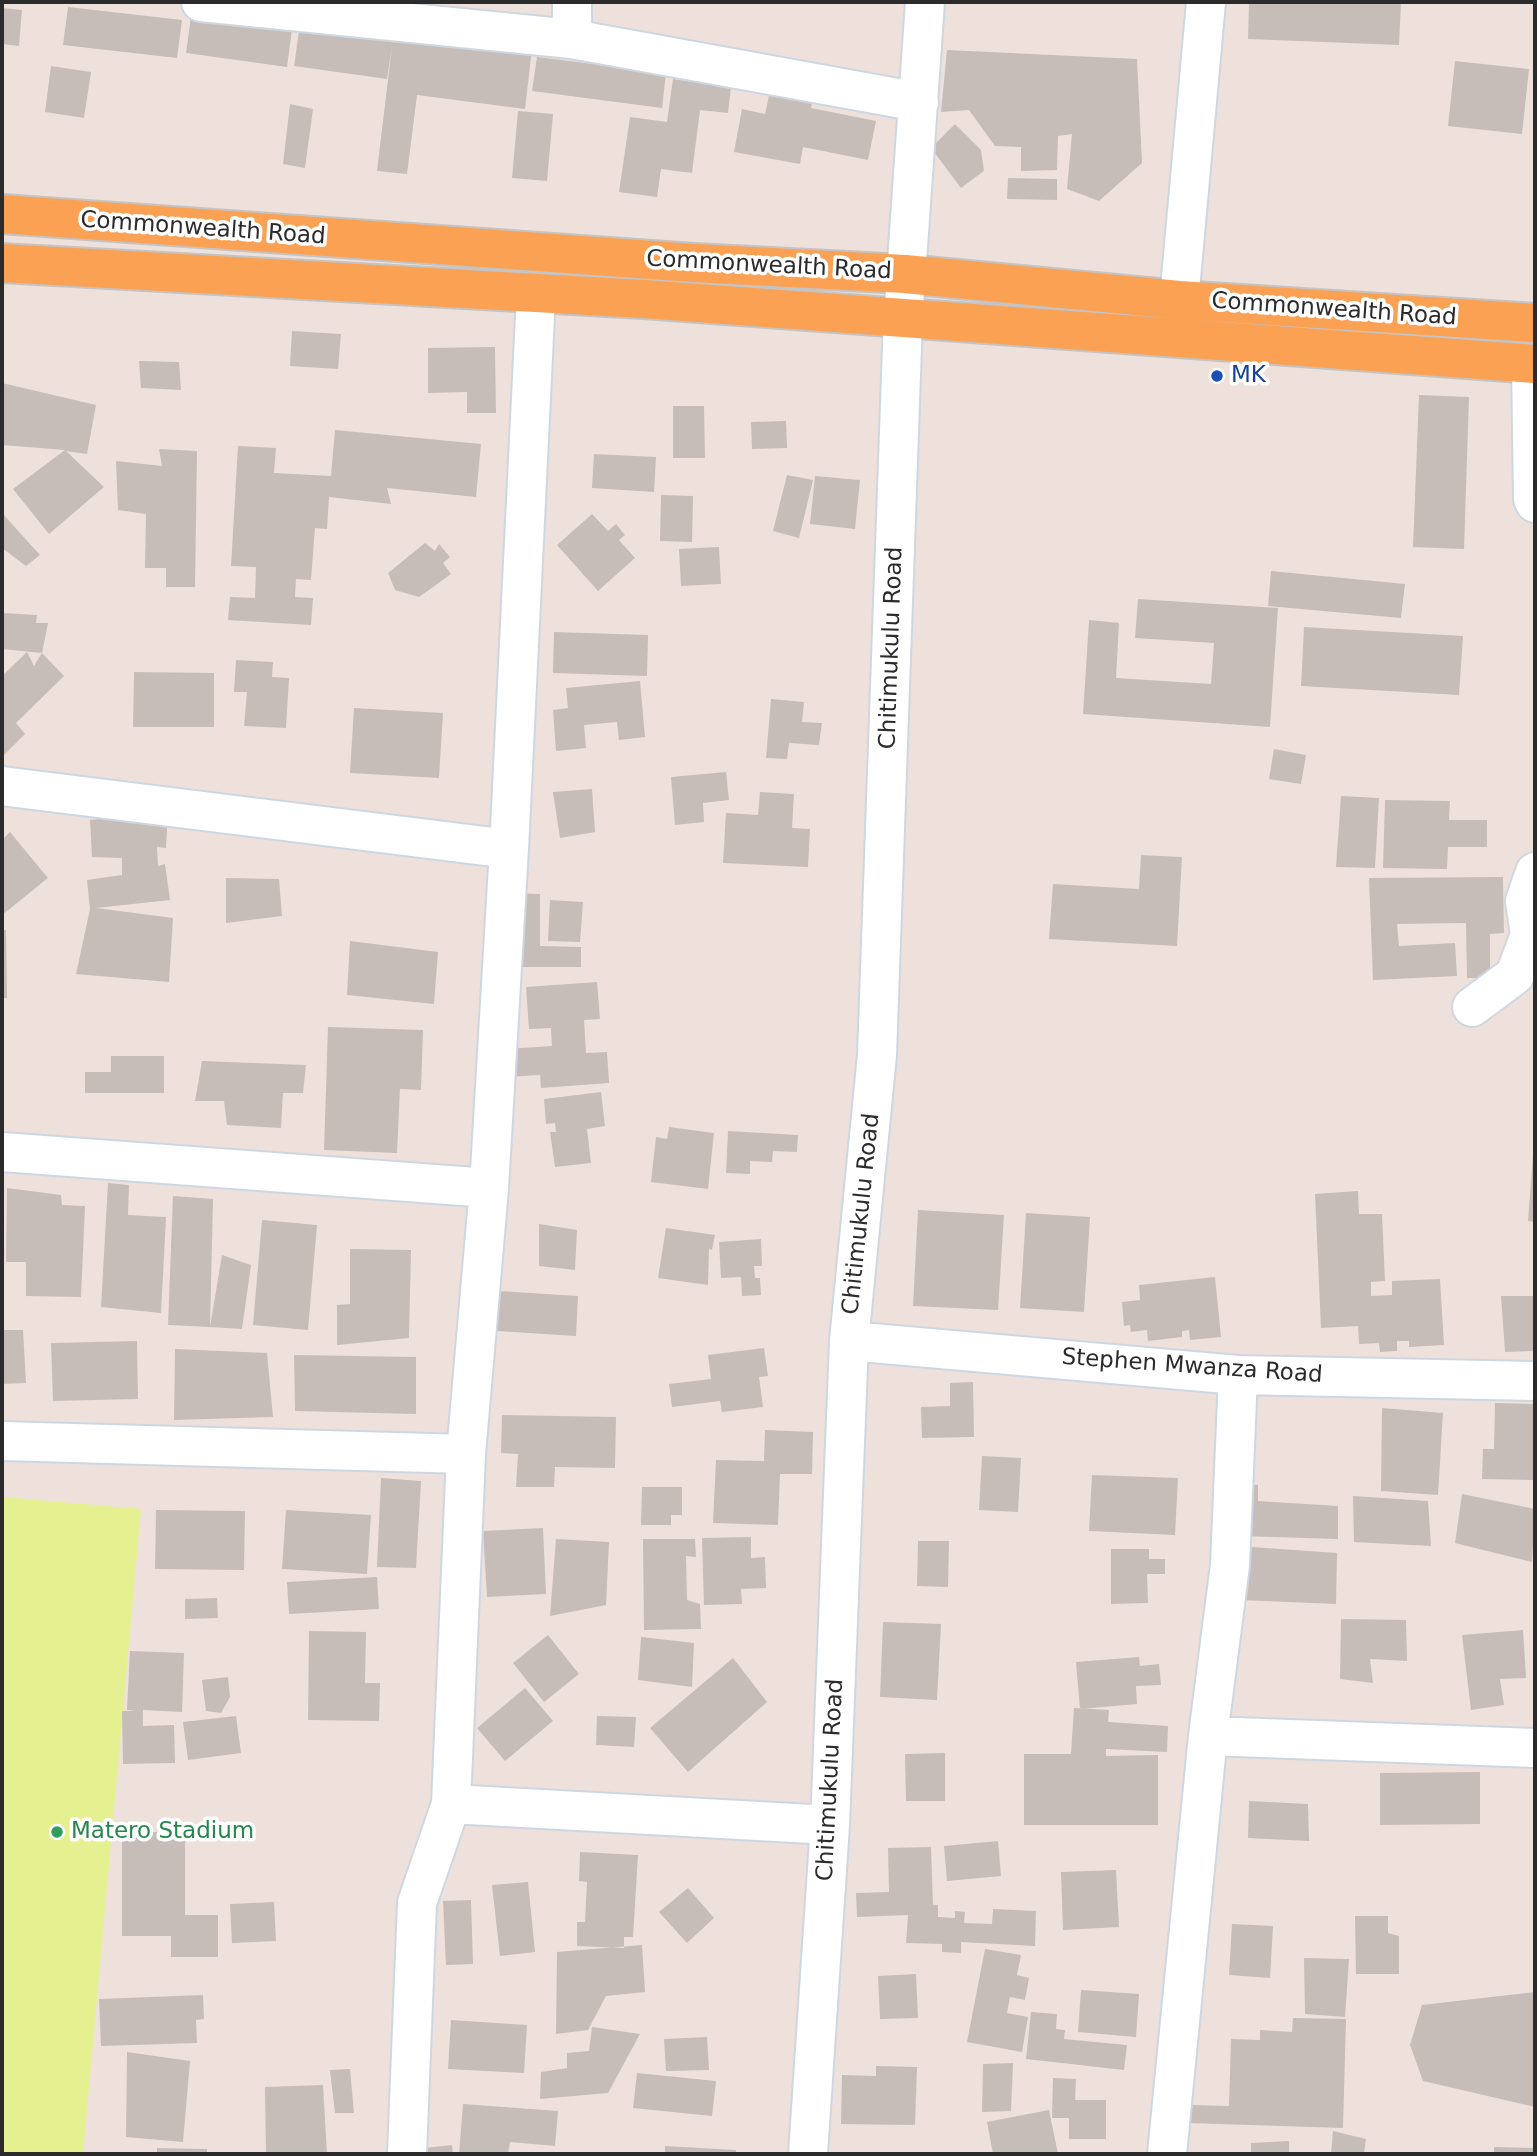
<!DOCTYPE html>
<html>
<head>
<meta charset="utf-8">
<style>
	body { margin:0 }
	#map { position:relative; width:1537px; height:2156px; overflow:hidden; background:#eee1dc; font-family:"DejaVu Sans",sans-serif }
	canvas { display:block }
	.frame { position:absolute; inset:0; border:4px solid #2b2b2b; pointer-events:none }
</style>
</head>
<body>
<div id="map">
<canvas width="1537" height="2156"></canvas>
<div class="frame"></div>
</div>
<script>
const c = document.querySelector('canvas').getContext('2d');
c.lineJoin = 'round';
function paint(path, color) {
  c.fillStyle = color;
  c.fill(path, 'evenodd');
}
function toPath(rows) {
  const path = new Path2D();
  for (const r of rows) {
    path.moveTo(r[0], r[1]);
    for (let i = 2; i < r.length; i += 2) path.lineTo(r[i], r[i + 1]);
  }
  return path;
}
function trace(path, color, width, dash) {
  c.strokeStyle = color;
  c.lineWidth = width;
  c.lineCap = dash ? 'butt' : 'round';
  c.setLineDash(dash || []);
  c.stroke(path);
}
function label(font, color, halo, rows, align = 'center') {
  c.font = font + ' "DejaVu Sans",sans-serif';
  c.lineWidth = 7;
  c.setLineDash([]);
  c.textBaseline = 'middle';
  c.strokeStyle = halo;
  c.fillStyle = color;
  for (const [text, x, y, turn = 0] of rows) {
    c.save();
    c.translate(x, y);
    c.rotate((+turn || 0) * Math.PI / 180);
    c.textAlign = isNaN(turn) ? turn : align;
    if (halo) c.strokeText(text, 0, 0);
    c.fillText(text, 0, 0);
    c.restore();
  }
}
const pitch = toPath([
	[2,1497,141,1509,83,2154,2,2154]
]);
const building = toPath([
	[1249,2,1401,2,1399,45,1248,39],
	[68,7,182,20,177,58,63,45],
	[2,8,22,10,19,46,2,44],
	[192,9,293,22,287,67,186,53],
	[300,24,532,49,525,109,417,95,407,174,377,171,392,46,387,79,294,66],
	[947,50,1137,59,1142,163,1099,201,1067,189,1072,134,1058,136,1057,170,1021,171,1021,147,995,146,969,110,941,112],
	[537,57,666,73,662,108,532,91],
	[1455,61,1529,69,1522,134,1448,126],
	[51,66,91,72,84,118,45,112],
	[673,79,731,87,728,113,700,110,692,173,661,169,657,197,619,192,630,117,667,122],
	[770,91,813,99,811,108,876,121,868,160,803,147,800,164,734,152,742,109,765,114],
	[290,104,313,109,305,168,283,164],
	[518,111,553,114,547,181,512,178],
	[955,124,981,150,984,171,961,188,931,148],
	[1008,178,1057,179,1057,200,1007,199],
	[292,331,341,334,338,369,290,366],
	[495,347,496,413,467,413,467,392,428,393,428,348],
	[139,361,179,362,181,390,141,388],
	[2,383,96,405,87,454,66,451,104,487,49,534,13,489,65,450,2,445],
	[1419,395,1469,397,1464,549,1413,547],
	[673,406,704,406,705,458,673,458],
	[786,421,787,448,752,449,751,422],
	[335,430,481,444,476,497,387,488,391,504,329,497,327,529,315,528,311,580,296,579,295,597,313,598,311,625,228,620,230,597,255,598,256,567,231,566,238,446,276,448,274,473,331,476],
	[159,449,197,451,195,587,166,587,166,568,145,568,146,514,118,510,116,461,162,466],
	[594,454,656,457,654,492,592,488],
	[787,475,813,480,799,538,773,531],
	[815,476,860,480,855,529,810,524],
	[661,495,693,496,692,542,660,541],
	[2,513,40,555,26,566,2,548],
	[592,514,608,531,616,524,625,535,619,540,635,558,598,591,557,545],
	[425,543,435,551,439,544,450,557,443,563,451,574,419,597,395,590,388,573],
	[719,547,721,584,681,586,679,549],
	[1271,571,1405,584,1401,618,1268,606],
	[1138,599,1278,608,1270,727,1083,714,1089,620,1119,623,1116,678,1211,684,1214,643,1135,638],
	[2,613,37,615,36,623,48,623,42,653,2,649],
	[1304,627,1463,636,1459,695,1301,686],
	[554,632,648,635,647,676,553,673],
	[27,652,34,666,42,653,64,676,16,723,25,734,2,757,2,676],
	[236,660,273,662,272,677,289,678,286,728,244,726,247,692,234,692],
	[134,672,214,673,214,727,133,727],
	[640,681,645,737,619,740,617,722,584,725,586,748,556,751,553,710,568,708,566,688],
	[771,699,804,702,802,722,822,723,819,745,789,743,787,759,766,758],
	[354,708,443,713,439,778,350,773],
	[1274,749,1306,755,1301,784,1269,779],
	[726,772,729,800,703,803,704,822,675,825,671,777],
	[592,789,595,832,560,838,553,792],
	[760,792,794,794,792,828,810,829,808,867,723,863,726,813,758,815],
	[1341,796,1379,798,1375,868,1336,867],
	[1385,800,1450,801,1449,820,1487,820,1487,847,1448,847,1447,869,1383,868],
	[168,811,166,848,157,847,158,866,165,864,170,900,96,908,173,918,169,982,76,974,90,909,87,880,122,875,122,858,92,857,90,820],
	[10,832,48,878,2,915,2,840],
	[1141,855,1182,857,1177,946,1049,939,1053,884,1139,889],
	[1503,877,1504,933,1490,934,1490,978,1467,978,1466,923,1397,924,1399,946,1455,943,1457,976,1373,980,1369,878],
	[226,878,279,879,282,916,226,923],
	[508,893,540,894,540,946,581,947,581,967,508,967],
	[550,900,583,902,580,942,548,941],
	[2,930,6,930,7,998,2,998],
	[350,941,438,952,434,1004,347,995],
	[597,982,600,1019,584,1020,586,1053,607,1052,609,1083,541,1088,540,1075,507,1077,505,1049,552,1046,551,1028,529,1029,526,987],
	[328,1027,423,1030,421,1090,400,1089,397,1153,324,1150],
	[111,1056,164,1056,164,1093,85,1093,85,1072,111,1072],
	[202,1061,306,1065,303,1093,283,1093,281,1128,227,1125,224,1101,195,1101],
	[601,1092,605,1126,587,1129,591,1163,555,1167,550,1132,556,1132,555,1123,546,1124,544,1099],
	[669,1127,714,1133,708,1189,651,1182,656,1137,667,1139],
	[728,1131,798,1135,797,1152,773,1151,772,1162,750,1161,750,1174,726,1173],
	[1533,1155,1535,1155,1535,1222,1528,1221],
	[108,1183,129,1185,128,1215,166,1217,161,1313,101,1307],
	[7,1188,61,1195,62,1205,85,1206,81,1297,26,1296,26,1262,6,1262],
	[1358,1191,1359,1214,1382,1214,1385,1281,1371,1282,1371,1296,1392,1295,1392,1281,1440,1279,1444,1345,1409,1347,1409,1341,1397,1341,1397,1351,1380,1352,1379,1343,1359,1344,1358,1326,1321,1328,1315,1194],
	[173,1196,213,1199,210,1327,168,1325],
	[918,1210,1004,1215,998,1310,913,1306],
	[1026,1213,1090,1217,1084,1312,1020,1308],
	[262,1220,317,1225,308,1330,253,1325],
	[539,1224,577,1230,575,1270,539,1266],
	[666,1228,715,1235,712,1250,709,1249,708,1285,658,1278],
	[761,1239,762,1266,754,1266,755,1278,760,1278,761,1295,742,1296,741,1277,721,1278,719,1242],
	[350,1249,411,1250,409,1338,337,1345,337,1305,350,1304],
	[222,1255,251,1265,242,1329,210,1327],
	[1215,1277,1221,1337,1190,1340,1189,1330,1182,1331,1182,1337,1148,1341,1147,1330,1131,1332,1130,1325,1124,1326,1122,1302,1140,1300,1139,1285],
	[499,1291,578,1296,576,1336,497,1331],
	[1501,1296,1535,1296,1535,1351,1505,1352],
	[2,1330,23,1330,26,1383,2,1384],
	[137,1341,138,1399,53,1401,51,1343],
	[764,1348,768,1376,759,1377,763,1407,722,1412,720,1401,672,1407,669,1384,711,1379,708,1355],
	[175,1349,267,1353,273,1417,174,1420],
	[294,1355,416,1357,416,1414,295,1411],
	[973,1382,974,1437,922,1438,921,1407,950,1406,950,1383],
	[1495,1403,1535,1404,1533,1480,1482,1479,1483,1449,1494,1449],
	[1382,1408,1443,1413,1438,1495,1381,1491],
	[502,1415,616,1417,615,1468,555,1467,554,1487,516,1487,518,1454,501,1453],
	[765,1430,813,1432,812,1474,780,1474,778,1525,713,1523,716,1460,764,1461],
	[982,1456,1021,1458,1018,1512,979,1510],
	[1092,1475,1178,1478,1175,1535,1089,1531],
	[381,1478,421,1481,416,1568,377,1567],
	[1238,1483,1258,1485,1258,1501,1338,1506,1338,1539,1239,1536],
	[642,1487,682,1487,682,1515,671,1515,671,1525,641,1525],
	[1462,1494,1535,1509,1532,1562,1455,1543],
	[1353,1496,1428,1501,1431,1546,1354,1542],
	[156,1510,245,1511,244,1570,155,1569],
	[286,1510,371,1515,367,1574,282,1569],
	[543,1528,546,1594,487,1597,483,1531],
	[751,1537,751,1558,765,1557,766,1588,741,1589,742,1604,704,1605,702,1538],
	[556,1539,609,1542,606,1605,550,1616],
	[643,1539,695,1539,696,1557,686,1556,687,1600,700,1604,701,1629,644,1630],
	[918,1541,949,1541,948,1587,917,1586],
	[1237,1546,1337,1553,1336,1604,1240,1600],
	[1111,1549,1149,1549,1149,1559,1165,1559,1165,1574,1147,1574,1148,1603,1111,1604],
	[377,1577,379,1609,289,1614,287,1582],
	[217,1598,218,1618,185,1619,185,1599],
	[1341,1619,1406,1620,1407,1661,1370,1659,1373,1683,1340,1679],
	[883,1622,941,1624,937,1700,880,1697],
	[1523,1630,1526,1678,1500,1679,1504,1705,1471,1710,1462,1635],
	[309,1631,366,1632,365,1683,380,1683,379,1721,308,1720],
	[548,1635,579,1674,544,1702,513,1663],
	[641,1637,694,1643,692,1687,638,1680],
	[130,1651,184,1653,182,1712,143,1710,143,1726,174,1725,175,1763,123,1764,122,1711,136,1711,127,1710],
	[1139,1657,1140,1666,1159,1664,1161,1685,1136,1686,1137,1704,1080,1709,1076,1662],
	[733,1658,767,1702,688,1772,650,1728],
	[228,1677,230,1697,221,1713,206,1711,202,1680],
	[525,1688,553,1721,505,1761,477,1728],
	[1074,1708,1109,1710,1108,1722,1168,1726,1167,1752,1106,1749,1106,1756,1158,1755,1158,1825,1024,1825,1024,1754,1071,1754],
	[236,1716,241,1753,188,1760,183,1722],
	[597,1716,636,1717,634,1747,596,1745],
	[945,1753,945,1801,906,1801,905,1754],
	[1480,1772,1480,1824,1380,1825,1380,1773],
	[1249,1801,1308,1804,1309,1841,1248,1838],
	[122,1832,185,1832,185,1915,218,1915,218,1957,171,1957,171,1936,122,1936],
	[998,1841,1001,1876,947,1881,944,1846],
	[931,1847,933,1905,938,1905,938,1917,955,1918,955,1911,965,1912,964,1923,992,1924,993,1909,1036,1911,1035,1946,961,1942,961,1953,942,1952,942,1944,906,1943,908,1915,857,1917,856,1893,889,1892,888,1848],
	[580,1852,638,1855,633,1937,624,1937,624,1948,577,1946,577,1922,585,1922,587,1882,579,1881],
	[1116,1870,1119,1927,1063,1930,1061,1872],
	[528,1882,535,1952,500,1956,492,1885],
	[688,1888,714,1918,687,1943,659,1912],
	[471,1900,473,1964,446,1965,443,1901],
	[274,1902,276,1941,232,1943,230,1904],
	[1355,1916,1388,1916,1388,1933,1399,1936,1399,1974,1356,1974],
	[1232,1924,1273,1926,1270,1978,1229,1975],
	[642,1945,645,1992,606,1996,588,2030,556,2034,557,1952],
	[985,1949,1021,1955,1017,1975,1029,1978,1025,2000,1010,1997,1007,2013,1028,2017,1022,2052,967,2042],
	[1304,1958,1349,1959,1345,2017,1305,2014],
	[916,1974,918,2018,880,2019,878,1976],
	[1081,1990,1139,1994,1136,2037,1078,2032],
	[1535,1992,1535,2107,1423,2081,1410,2045,1422,2005],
	[203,1995,204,2019,196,2020,197,2043,101,2046,99,1999],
	[1031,2012,1057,2014,1056,2029,1065,2030,1064,2039,1127,2045,1124,2070,1026,2059],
	[1293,2018,1346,2019,1343,2128,1188,2123,1189,2105,1229,2106,1231,2039,1260,2040,1260,2030,1292,2032],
	[451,2020,527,2025,524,2073,448,2069],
	[592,2027,640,2034,608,2093,540,2099,541,2072,567,2068,567,2053,589,2051],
	[707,2037,709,2070,666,2071,664,2039],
	[127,2052,190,2061,183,2142,126,2137],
	[1013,2063,1011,2111,982,2112,983,2064],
	[876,2066,917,2067,915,2125,841,2124,842,2075,876,2076],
	[350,2069,354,2113,335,2113,330,2070],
	[637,2073,716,2081,712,2116,633,2108],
	[1053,2078,1076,2079,1075,2100,1106,2100,1106,2139,1069,2139,1069,2118,1052,2118],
	[323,2085,327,2154,266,2154,265,2087],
	[463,2104,558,2111,555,2146,510,2142,508,2154,459,2154],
	[1049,2110,1058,2154,993,2154,987,2122],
	[1333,2131,1366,2139,1364,2154,1331,2154],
	[1289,2141,1289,2154,1251,2154,1251,2143],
	[452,2145,453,2154,416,2154,415,2149],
	[665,2146,736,2150,736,2154,665,2154],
	[1494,2147,1535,2148,1535,2154,1494,2154],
	[157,2148,207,2149,207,2154,157,2154]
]);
const minor = toPath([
	[201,2,572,39,919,102],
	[572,39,572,2],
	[1179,300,1206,2],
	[1531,364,1533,499,1535,503],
	[2,786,509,849],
	[1472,1007,1515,975,1530,935,1525,901,1535,872],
	[2,1152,489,1188],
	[849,1341,1238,1375,1535,1381],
	[2,1441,466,1454],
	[1208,1736,1535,1748],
	[451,1804,830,1825],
	[407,2154,417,1903,451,1804,466,1454,489,1188,509,849,536,295],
	[808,2154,830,1825,849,1341,877,1055,903,319,925,2],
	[1167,2154,1208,1736,1230,1565,1238,1375]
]);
const major = toPath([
	[2,214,694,263,905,274,1179,300,1535,323],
	[2,263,643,299,1535,364]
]);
const markers = [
	[1217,376,7,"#1a4fb4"],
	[57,1832,7,"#2e9e5b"]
];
const streetNames = [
	["Commonwealth Road",203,229,4],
	["Commonwealth Road",769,266,3],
	["Commonwealth Road",1334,310,4],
	["Chitimukulu Road",892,648,-88],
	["Chitimukulu Road",862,1214,-84],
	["Stephen Mwanza Road",1192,1367,4],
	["Chitimukulu Road",831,1780,-87]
];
const transitNames = [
	["MK",1231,376]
];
const leisureNames = [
	["Matero Stadium",71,1832]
];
paint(pitch, '#e5f190');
paint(building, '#c6bdb8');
trace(minor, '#ced7e1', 42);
trace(major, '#c4c4c4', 42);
trace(minor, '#fff', 38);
trace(major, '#fba154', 38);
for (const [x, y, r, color] of markers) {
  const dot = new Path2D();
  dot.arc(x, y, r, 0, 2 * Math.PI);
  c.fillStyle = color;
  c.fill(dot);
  trace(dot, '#fff', 2.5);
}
label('23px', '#2b2b2b', '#fff', streetNames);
label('23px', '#164399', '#fff', transitNames, 'left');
label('23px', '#27864d', '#fff', leisureNames, 'left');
</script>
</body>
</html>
